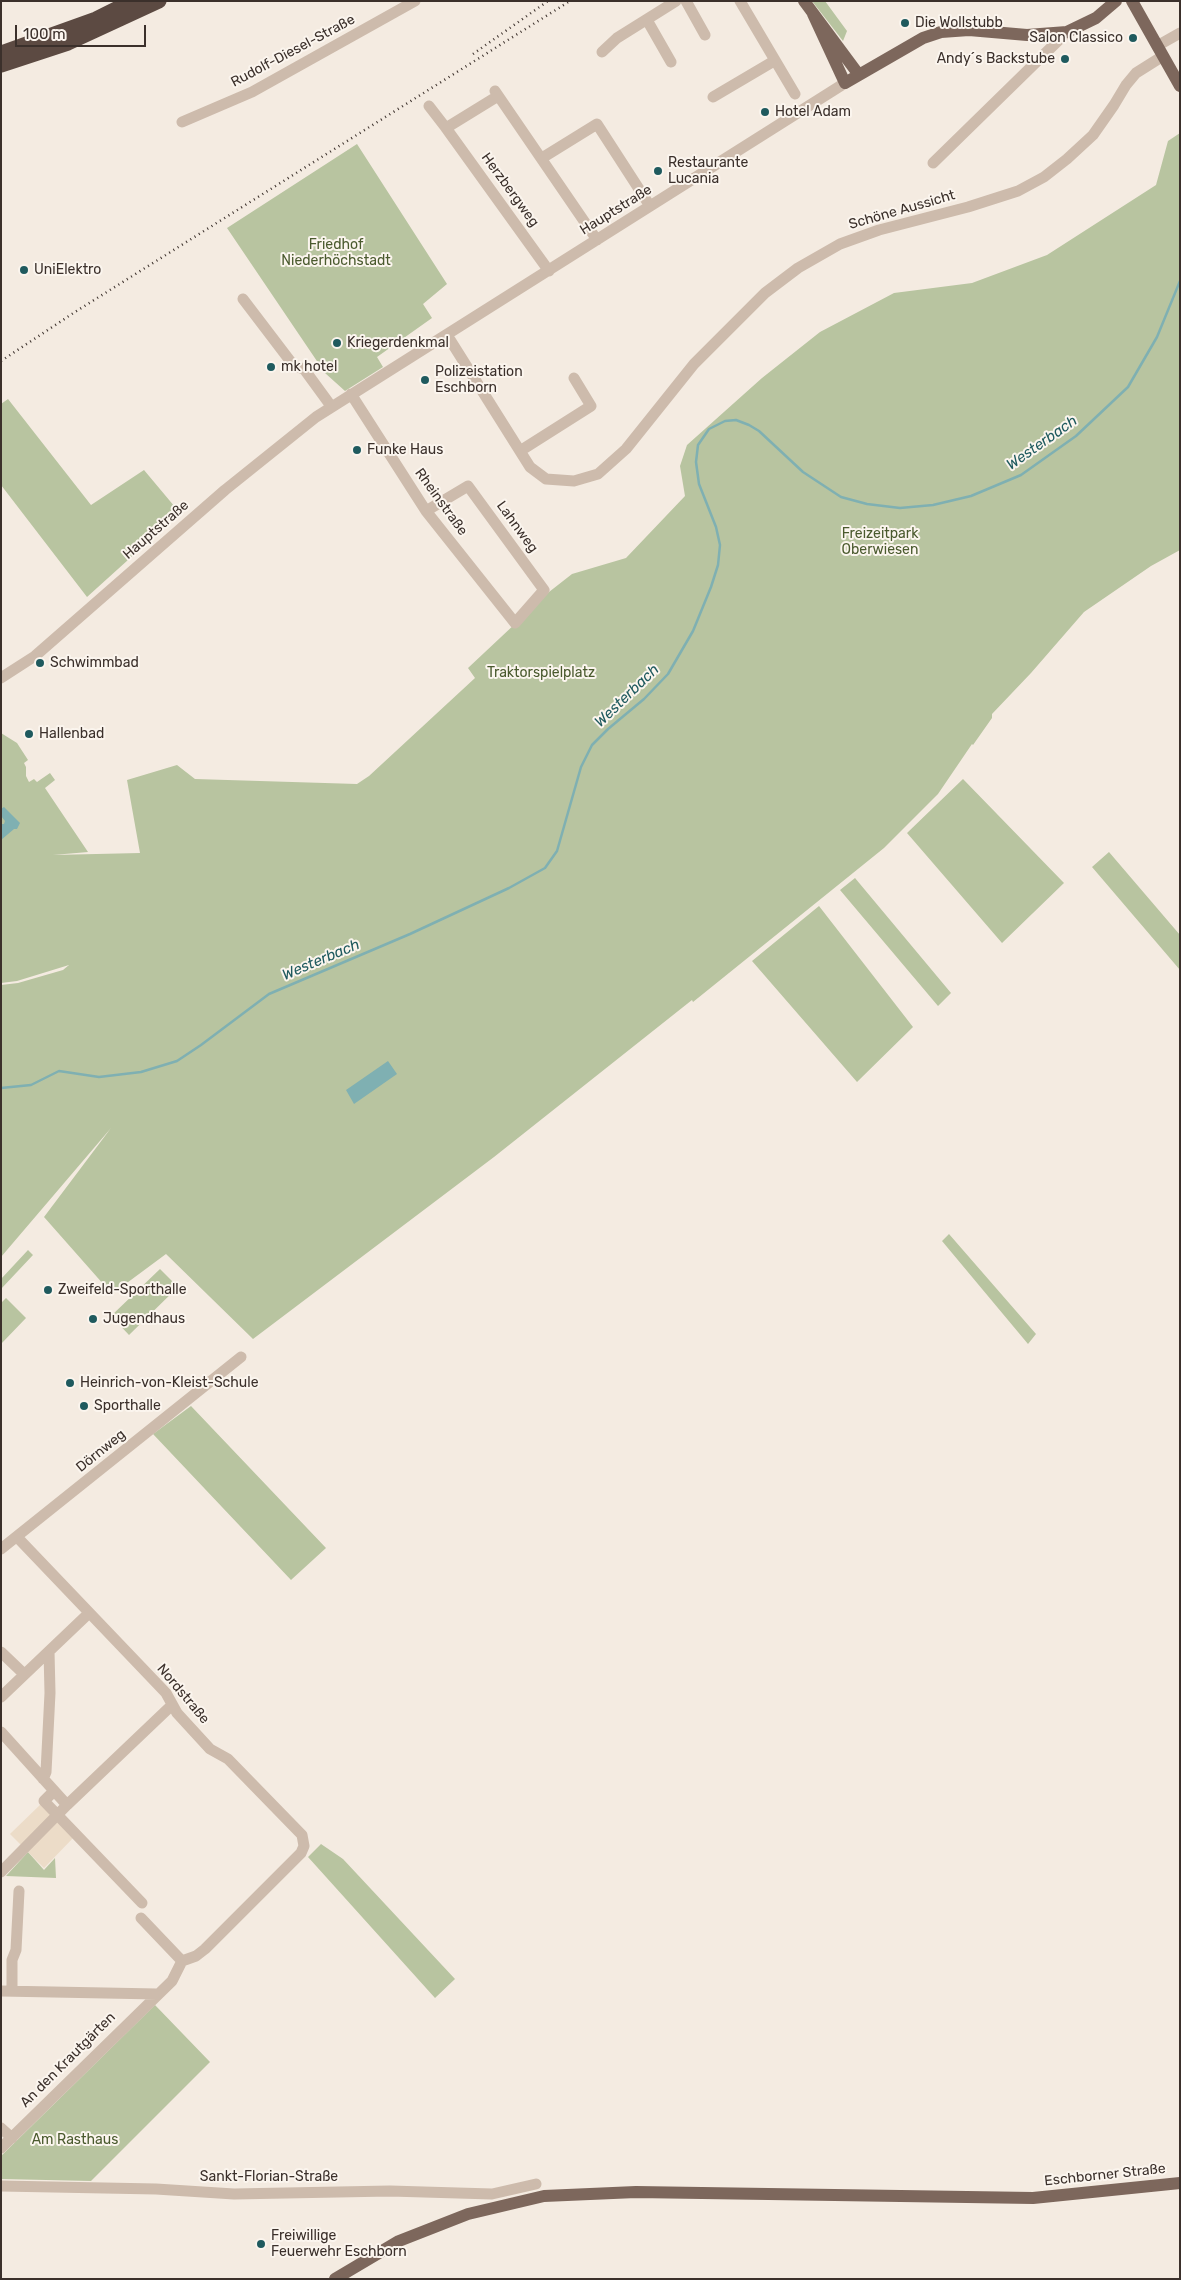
<!DOCTYPE html>
<html>
<head>
<meta charset="utf-8">
<style>
	body { margin:0 }
	#map { position:relative; width:1181px; height:2280px; overflow:hidden; background:#f4ebe1; font-family:Rubik,sans-serif }
	canvas { display:block }
	.frame { position:absolute; inset:0; border:2px solid #3b302b; pointer-events:none }
	.scale { position:absolute; left:15px; top:25px; width:131px; height:22px; box-sizing:border-box; border:2px solid #3b302b; border-top:0; padding-left:6px; font-size:15px; line-height:18px; white-space:nowrap; color:#3b302b; -webkit-text-stroke:4px #fbf5ee; paint-order:stroke }
</style>
</head>
<body>
<div id="map">
<canvas width="1181" height="2280"></canvas>
<div class="frame"></div>
<div class="scale">100 m</div>
</div>
<script>
const c = document.querySelector('canvas').getContext('2d');
c.lineJoin = 'round';
function paint(path, color) {
  c.fillStyle = color;
  c.fill(path, 'evenodd');
}
function toPath(rows) {
  const path = new Path2D();
  for (const r of rows) {
    path.moveTo(r[0], r[1]);
    for (let i = 2; i < r.length; i += 2) path.lineTo(r[i], r[i + 1]);
  }
  return path;
}
function trace(path, color, width, dash) {
  c.strokeStyle = color;
  c.lineWidth = width;
  c.lineCap = dash ? 'butt' : 'round';
  c.setLineDash(dash || []);
  c.stroke(path);
}
function label(font, color, halo, rows, align = 'center') {
  c.font = font + ' Rubik,sans-serif';
  c.lineWidth = 4;
  c.setLineDash([]);
  c.textBaseline = 'middle';
  c.strokeStyle = halo;
  c.fillStyle = color;
  for (const [text, x, y, turn = 0] of rows) {
    c.save();
    c.translate(x, y);
    c.rotate((+turn || 0) * Math.PI / 180);
    c.textAlign = isNaN(turn) ? turn : align;
    if (halo) c.strokeText(text, 0, 0);
    c.fillText(text, 0, 0);
    c.restore();
  }
}
const green = toPath([
	[812,1,825,1,847,31,843,41],
	[1180,133,1180,550,1151,566,1084,612,1031,673,992,714,992,718,973,745,972,744,938,794,884,848,693,1002,692,1000,494,1157,253,1339,166,1254,112,1294,44,1217,111,1128,1,1257,1,985,18,983,63,970,69,965,17,981,1,983,1,733,17,743,28,760,24,763,26,767,26,776,29,782,34,779,37,782,50,773,55,780,45,788,88,852,53,855,140,853,127,780,177,765,195,779,357,784,369,776,475,678,468,668,549,592,572,574,626,558,685,496,680,466,687,445,762,378,820,332,894,293,972,283,1047,255,1156,185,1168,141],
	[357,144,447,284,423,304,432,318,377,357,383,367,345,391,325,373,227,228],
	[8,399,91,505,144,470,180,513,87,597,1,485,1,404],
	[963,779,1064,883,1002,943,907,833],
	[1109,852,1180,935,1180,970,1092,867],
	[855,878,951,993,938,1006,840,890],
	[819,906,913,1027,857,1082,752,961],
	[949,1234,1036,1334,1028,1344,942,1241],
	[28,1250,33,1255,1,1289,1,1279],
	[160,1269,178,1287,129,1335,111,1316],
	[6,1298,26,1318,1,1344,1,1303],
	[191,1406,326,1548,291,1580,153,1434],
	[321,1844,343,1859,455,1979,435,1998,308,1857],
	[28,1852,44,1870,55,1858,56,1878,6,1876],
	[155,2005,210,2062,91,2181,1,2179,1,2156]
]);
const plaza = toPath([
	[44,1801,76,1835,44,1868,10,1834]
]);
const water = toPath([
	[4,807,20,823,17,829,14,829,1,840,1,824,4,824,5,821,1,816,1,809],
	[388,1061,397,1074,354,1104,346,1090]
]);
const stream = toPath([
	[1,1088,31,1085,59,1071,99,1077,141,1072,177,1061,201,1045,269,994,410,934,509,888,545,868,557,851,581,767,592,745,608,729,644,699,668,674,693,631,711,587,718,565,720,545,716,527,699,484,696,462,698,445,709,429,725,421,736,420,749,425,759,431,803,472,841,497,867,504,900,508,933,505,971,496,1021,475,1076,436,1128,387,1157,337,1180,281]
]);
const minor = toPath([
	[686,1,705,35],
	[740,1,795,94],
	[647,20,671,62],
	[1157,46,1180,33],
	[602,52,617,38,676,1],
	[495,91,597,240],
	[498,96,446,128,549,271],
	[713,97,774,61],
	[429,106,446,128],
	[182,122,252,92,415,1],
	[542,158,597,124,650,206],
	[933,163,1067,32],
	[243,299,294,366,304,369,331,406],
	[447,335,530,467,546,479,574,481,598,474,626,449,694,364,765,293,798,268,840,244,879,230,968,207,1018,191,1044,177,1067,159,1093,135,1114,105,1126,85,1136,73,1163,56],
	[351,394,426,511,515,623,544,590,468,486,426,511],
	[520,451,591,406,574,378],
	[1,678,35,656,225,490,316,417,845,83],
	[1,1549,241,1357],
	[1,1652,24,1674],
	[1,1697,88,1614],
	[1,1732,67,1805],
	[43,1779,46,1772,50,1693,49,1651],
	[54,1791,44,1801,142,1903],
	[1,1872,67,1805,172,1705],
	[141,1918,182,1961],
	[1,1991,157,1994],
	[12,1991,12,1960,16,1950,19,1891],
	[1,2128,12,2138],
	[1,2148,172,1981,182,1961,196,1956,205,1949,301,1853,304,1846,302,1835,228,1759,210,1749,177,1713,166,1693,17,1537],
	[1,2186,156,2189,234,2194,390,2191,492,2194,536,2184]
]);
const major = toPath([
	[804,1,859,75],
	[1132,1,1180,86],
	[813,14,845,83,923,38,941,32,969,30,1027,35,1067,32,1096,18,1116,1],
	[335,2279,399,2241,468,2214,544,2196,636,2192,1033,2198,1180,2183]
]);
const highway = toPath([
	[1,53,96,19,132,1],
	[1,65,68,43,159,1]
]);
const rail = toPath([
	[473,54,548,1],
	[1,361,75,312,570,1]
]);
const markers = [
	[905,23,5,"#1f5a5e"],
	[1133,38,5,"#1f5a5e"],
	[1065,59,5,"#1f5a5e"],
	[765,112,5,"#1f5a5e"],
	[658,171,5,"#1f5a5e"],
	[24,270,5,"#1f5a5e"],
	[337,343,5,"#1f5a5e"],
	[271,367,5,"#1f5a5e"],
	[425,380,5,"#1f5a5e"],
	[357,450,5,"#1f5a5e"],
	[40,663,5,"#1f5a5e"],
	[29,734,5,"#1f5a5e"],
	[48,1290,5,"#1f5a5e"],
	[93,1319,5,"#1f5a5e"],
	[70,1383,5,"#1f5a5e"],
	[84,1406,5,"#1f5a5e"],
	[261,2244,5,"#1f5a5e"]
];
const poiNames = [
	["Die Wollstubb",915,23],
	["Salon Classico",1123,38,"right"],
	["Andy´s Backstube",1055,59,"right"],
	["Hotel Adam",775,112],
	["Restaurante",668,163],
	["Lucania",668,179],
	["UniElektro",34,270],
	["Kriegerdenkmal",347,343],
	["mk hotel",281,367],
	["Polizeistation",435,372],
	["Eschborn",435,388],
	["Funke Haus",367,450],
	["Schwimmbad",50,663],
	["Hallenbad",39,734],
	["Zweifeld-Sporthalle",58,1290],
	["Jugendhaus",103,1319],
	["Heinrich-von-Kleist-Schule",80,1383],
	["Sporthalle",94,1406],
	["Freiwillige",271,2236],
	["Feuerwehr Eschborn",271,2252]
];
const streetNames = [
	["Rudolf-Diesel-Straße",293,51,-28],
	["Herzbergweg",510,190,54],
	["Hauptstraße",616,210,-32],
	["Schöne Aussicht",902,210,-16],
	["Rheinstraße",441,502,54],
	["Lahnweg",517,527,54],
	["Hauptstraße",156,530,-41],
	["Dörnweg",101,1451,-39],
	["Nordstraße",183,1694,50],
	["An den Krautgärten",68,2060,-45],
	["Eschborner Straße",1105,2175,-6],
	["Sankt-Florian-Straße",269,2177]
];
const parkNames = [
	["Friedhof",336,245],
	["Niederhöchstadt",336,261],
	["Freizeitpark",880,534],
	["Oberwiesen",880,550],
	["Traktorspielplatz",541,673],
	["Am Rasthaus",75,2140]
];
const waterNames = [
	["Westerbach",1042,443,-35],
	["Westerbach",627,696,-44],
	["Westerbach",321,960,-23]
];
paint(green, '#b8c4a0');
paint(plaza, '#ecdcc8');
paint(water, '#7fb0b2');
trace(stream, '#7fb0b2', 2.5);
trace(minor, '#cdbbac', 11);
trace(major, '#7d675c', 12);
trace(highway, '#5c4a42', 15);
trace(rail, '#3b302b', 2.5, [1, 4]);
for (const [x, y, r, color] of markers) {
  const dot = new Path2D();
  dot.arc(x, y, r, 0, 2 * Math.PI);
  c.fillStyle = color;
  c.fill(dot);
  trace(dot, '#fbf5ee', 2);
}
label('14px', '#3b302b', '#fbf5ee', poiNames, 'left');
label('14px', '#3b302b', '#fbf5ee', streetNames);
label('14px', '#4a5a2e', '#fbf5ee', parkNames);
label('italic 15px', '#1f5a5e', '#fbf5ee', waterNames);
</script>
</body>
</html>
